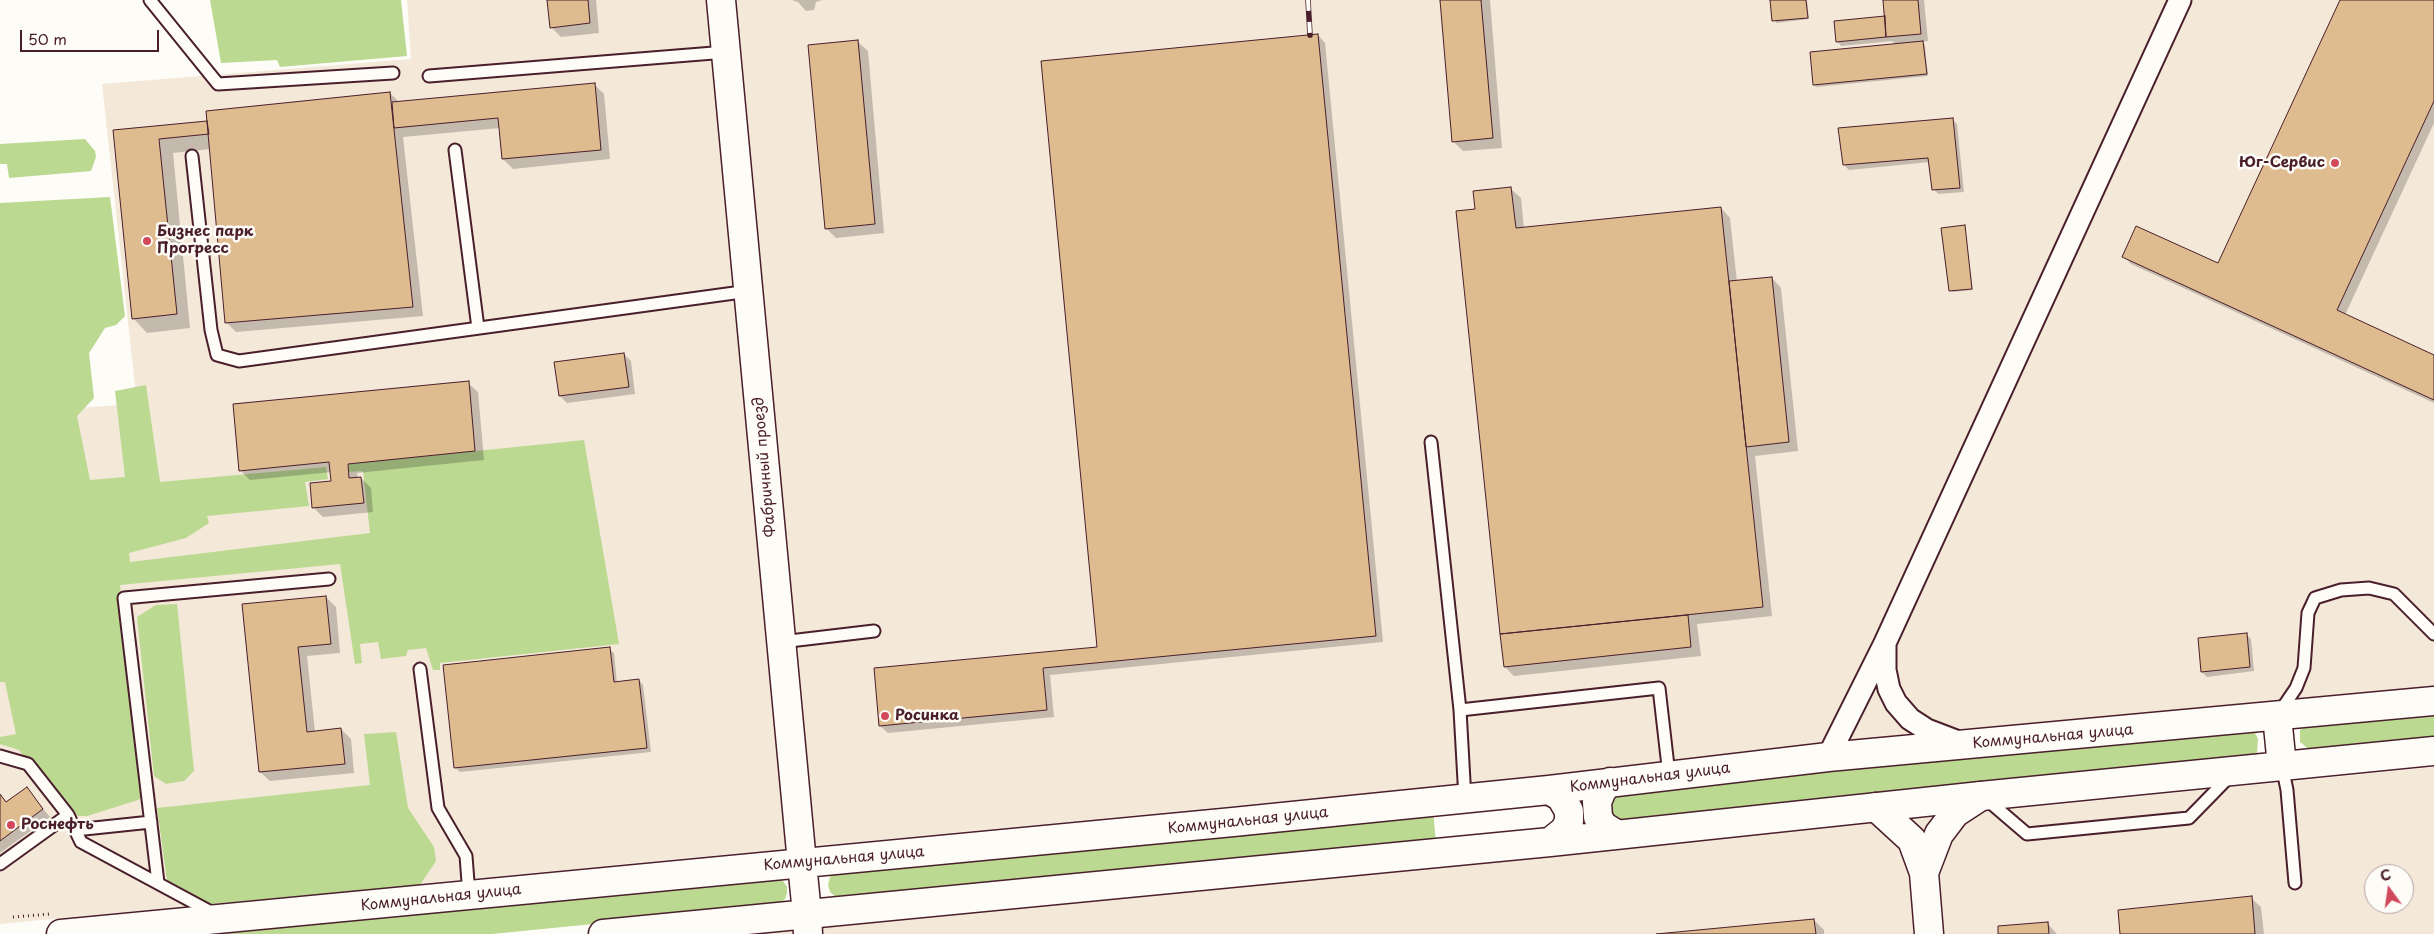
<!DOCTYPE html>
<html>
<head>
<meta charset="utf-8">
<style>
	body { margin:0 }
	#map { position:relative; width:2434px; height:934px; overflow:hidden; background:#fdfcf7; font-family:"Playpen Sans",sans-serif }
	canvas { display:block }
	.north { position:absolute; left:2364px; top:864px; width:50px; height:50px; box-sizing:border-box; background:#fdfcf7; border:1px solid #b5a4a5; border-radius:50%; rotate:346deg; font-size:14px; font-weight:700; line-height:20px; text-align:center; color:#4a1f2b }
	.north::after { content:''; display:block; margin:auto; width:18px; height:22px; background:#d1495b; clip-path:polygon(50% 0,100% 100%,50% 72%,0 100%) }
	.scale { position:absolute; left:20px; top:30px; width:139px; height:22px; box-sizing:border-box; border:2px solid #4a1f2b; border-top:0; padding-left:6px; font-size:15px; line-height:18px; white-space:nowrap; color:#4a1f2b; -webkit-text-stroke:4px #fdfcf7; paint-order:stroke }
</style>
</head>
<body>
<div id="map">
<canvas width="2434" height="934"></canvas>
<div class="north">С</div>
<div class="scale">50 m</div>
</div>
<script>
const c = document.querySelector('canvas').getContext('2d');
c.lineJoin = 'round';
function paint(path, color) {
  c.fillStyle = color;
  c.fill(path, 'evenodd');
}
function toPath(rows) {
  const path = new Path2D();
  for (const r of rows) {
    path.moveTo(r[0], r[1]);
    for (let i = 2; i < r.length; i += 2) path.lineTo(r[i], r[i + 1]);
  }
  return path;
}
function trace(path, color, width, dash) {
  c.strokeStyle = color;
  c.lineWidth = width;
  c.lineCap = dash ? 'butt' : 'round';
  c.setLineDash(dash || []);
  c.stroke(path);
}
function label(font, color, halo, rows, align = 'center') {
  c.font = font + ' "Playpen Sans",sans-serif';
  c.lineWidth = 5;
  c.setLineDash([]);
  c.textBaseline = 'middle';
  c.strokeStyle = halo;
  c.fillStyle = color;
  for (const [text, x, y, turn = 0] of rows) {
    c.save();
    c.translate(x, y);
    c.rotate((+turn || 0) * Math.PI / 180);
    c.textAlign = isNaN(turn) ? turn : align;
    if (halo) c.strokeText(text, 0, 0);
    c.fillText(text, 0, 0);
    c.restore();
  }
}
const built = toPath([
	[407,0,2434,0,2434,691,0,924,0,413,137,404,102,84,411,59],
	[2434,767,2434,934,753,934],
	[2374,874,2404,874,2404,904,2374,904]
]);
const green = toPath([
	[210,0,401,0,407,56,280,67,277,60,221,63],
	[85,139,95,151,96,157,91,171,9,178,7,164,0,164,0,144],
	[110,197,125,316,116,325,105,328,89,353,94,398,77,416,90,480,125,477,115,391,146,385,160,482,326,467,328,479,305,482,309,506,207,516,209,523,186,538,129,553,130,562,370,533,363,471,349,472,349,464,584,440,619,644,440,663,440,670,433,670,426,648,408,650,406,656,381,659,378,642,360,644,362,663,355,664,340,564,120,585,145,796,138,800,87,816,78,816,67,809,19,750,0,744,0,737,16,734,5,682,0,682,0,203],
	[177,604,194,771,184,781,166,784,154,776,137,617,156,605],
	[2434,709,2434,742,2311,751,2300,742,2300,730,2305,726],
	[2245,729,2254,731,2258,739,2257,753,2253,758,1622,825,1610,819,1609,799,1619,791],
	[396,732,408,808,434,847,436,861,420,885,211,904,167,880,157,808,370,785,364,734],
	[1433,811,1436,843,838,899,830,892,828,885,831,873],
	[781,878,787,887,787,893,785,899,776,906,492,934,165,934]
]);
const shadow = toPath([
	[548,0,596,0,599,33,561,37,551,27],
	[792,0,822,0,816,2,814,10,806,11,798,2],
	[1441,0,1490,0,1502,148,1463,151,1453,141],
	[1771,0,1807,0,1809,19,1776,23],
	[1884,0,1924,0,1928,41,1922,42,1925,45,1928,76,1816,87,1814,85,1896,45,1892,41,1841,46,1837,41,1886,20],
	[2342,0,2434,0,2434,123,2345,315,2434,356,2434,403,2131,264,2124,256,2219,265],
	[1318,35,1325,43,1383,642,1050,675,1054,717,888,733,880,726,1099,648],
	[858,42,868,51,884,233,836,238,826,228],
	[594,84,604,94,610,159,513,169,503,159,500,128,403,137,423,316,236,332,227,323,210,149,173,153,190,328,147,333,133,318,114,131,208,122,390,93,400,103],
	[1952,119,1957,124,1964,192,1938,194,1934,189,1930,162,1849,170,1844,165],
	[1511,189,1521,198,1524,229,1721,208,1730,218,1737,282,1772,278,1781,288,1798,451,1755,456,1772,616,1697,624,1701,656,1514,676,1505,667,1458,212,1477,210],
	[1964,226,1973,290,1952,292,1950,290],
	[624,354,631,361,635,394,567,403,560,396],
	[468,383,478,392,484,460,357,473,358,478,361,478,371,488,373,512,323,517,313,507,333,483,332,472,250,480,240,470],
	[326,597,336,607,340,653,307,656,315,732,341,729,351,739,354,773,270,781,260,772,243,605],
	[2246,634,2251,639,2254,671,2207,677,2202,672,2199,639],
	[609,649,614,653,617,683,639,680,643,685,651,752,460,772,455,767],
	[27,789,50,817,0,853,0,794,7,803],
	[2251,898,2261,907,2264,934,2121,934],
	[1814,920,1824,930,1824,934,1669,934],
	[2047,923,2057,934,1999,934]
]);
const building = toPath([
	[547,0,588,0,590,23,550,28,547,0],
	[1440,0,1481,0,1493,138,1452,142,1440,0],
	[1770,0,1806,0,1808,18,1772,21,1770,0],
	[1883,0,1918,0,1921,34,1886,37,1883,0],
	[2340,0,2434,0,2434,101,2337,310,2434,355,2434,400,2122,257,2136,226,2218,263,2340,0],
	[1885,16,1886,37,1836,42,1834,21,1885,16],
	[1318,34,1376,636,1043,668,1047,710,879,726,874,668,1097,647,1041,61,1318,34],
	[858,40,875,224,825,229,808,45,858,40],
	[1923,41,1927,74,1813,85,1810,52,1923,41],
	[595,83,601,150,502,159,498,118,394,128,392,102,595,83],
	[390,92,413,307,225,323,206,111,390,92],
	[1953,118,1960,188,1932,190,1928,158,1843,165,1838,128,1953,118],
	[207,121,209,134,159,139,177,314,132,319,113,130,207,121],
	[1511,187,1516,228,1721,207,1763,607,1500,634,1456,211,1475,209,1473,191,1511,187],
	[1965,225,1972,289,1949,291,1941,228,1965,225],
	[1772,277,1789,442,1746,447,1729,281,1772,277],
	[624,353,629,387,559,396,554,362,624,353],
	[469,381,475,451,348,464,349,478,361,477,364,503,312,508,310,483,331,481,329,462,239,471,233,404,469,381],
	[326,596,331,644,298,647,307,732,341,728,345,764,259,772,242,604,326,596],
	[1688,615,1691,647,1504,667,1500,634,1688,615],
	[2247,633,2250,667,2201,672,2198,638,2247,633],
	[610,647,614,682,639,679,647,748,454,768,443,665,610,647],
	[27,787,43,809,0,841,0,794,6,802,27,787],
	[2252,896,2255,934,2120,934,2118,910,2252,896],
	[1814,919,1816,934,1656,934,1814,919],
	[2048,922,2049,934,1998,934,1998,926,2048,922]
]);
const path = toPath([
	[13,917,50,914]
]);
const service = toPath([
	[150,0,218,84,393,73],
	[429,76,726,52],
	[455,150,478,328],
	[192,156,211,330,217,355,239,361,749,291],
	[1431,442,1460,710,1465,799],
	[781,642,874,631],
	[420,669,438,808,466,856,469,895],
	[1460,710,1659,688,1669,775],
	[2279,713,2296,688,2304,668,2308,613,2315,598,2341,590,2369,588,2394,594,2434,634],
	[0,756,28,764,68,815,81,842,213,913],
	[2282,766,2287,790,2295,883],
	[1985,798,2027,834,2189,818,2230,776],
	[75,830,151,822],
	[0,864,68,815],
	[158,883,124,598,329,579]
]);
const minor = toPath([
	[1885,646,1885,670,1889,689,1896,703,1910,719,1927,730,1961,743],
	[1828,757,1885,643,2180,0]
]);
const tertiary = toPath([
	[721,0,802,863],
	[1876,807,1912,840,1924,873,1929,934],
	[1924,873,1939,834,1955,813,1981,796],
	[807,914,808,934]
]);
const secondary = toPath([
	[2277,716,2282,766],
	[1610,782,1602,790,1597,802,1598,817,1603,826,1616,834],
	[1549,790,1561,797,1569,811,1569,821,1565,830,1550,842],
	[802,863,807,914],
	[61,934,1233,822,1549,790,1828,757,2434,701],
	[603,934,1550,842,1981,796,2434,751]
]);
const rail = toPath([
	[1308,0,1310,35]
]);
const markers = [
	[2335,163,5,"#d1495b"],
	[147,241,5,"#d1495b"],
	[885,716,5,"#d1495b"],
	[11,825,5,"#d1495b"]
];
const poiNames = [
	["Юг-Сервис",2325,163,"right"],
	["Бизнес парк",157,232],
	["Прогресс",157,249],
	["Росинка",895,716],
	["Роснефть",21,825]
];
const streetNames = [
	["Фабричный проезд",765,467,-95],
	["Коммунальная улица",2053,737,-5],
	["Коммунальная улица",1650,778,-7],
	["Коммунальная улица",1248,821,-6],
	["Коммунальная улица",844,859,-5],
	["Коммунальная улица",441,898,-6]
];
paint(built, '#f4e8d8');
paint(green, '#bbd991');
paint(shadow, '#0003');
paint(building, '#dfbb90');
trace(building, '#4a1f2b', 1);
trace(service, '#4a1f2b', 15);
trace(minor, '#4a1f2b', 25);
trace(tertiary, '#4a1f2b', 31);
trace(secondary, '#4a1f2b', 31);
trace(path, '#4a1f2b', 3, [1, 4]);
trace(service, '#fdfcf7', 11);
trace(minor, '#fdfcf7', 21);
trace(tertiary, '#fdfcf7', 28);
trace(secondary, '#fdfcf7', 28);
trace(rail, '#4a1f2b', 5.5);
trace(rail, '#fdfcf7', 4, [11]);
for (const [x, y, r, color] of markers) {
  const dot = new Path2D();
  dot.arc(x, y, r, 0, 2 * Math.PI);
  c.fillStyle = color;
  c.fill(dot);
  trace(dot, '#fdfcf7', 2);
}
label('bold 15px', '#4a1f2b', '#fdfcf7', poiNames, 'left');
label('15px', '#4a1f2b', '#fdfcf7', streetNames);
</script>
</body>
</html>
